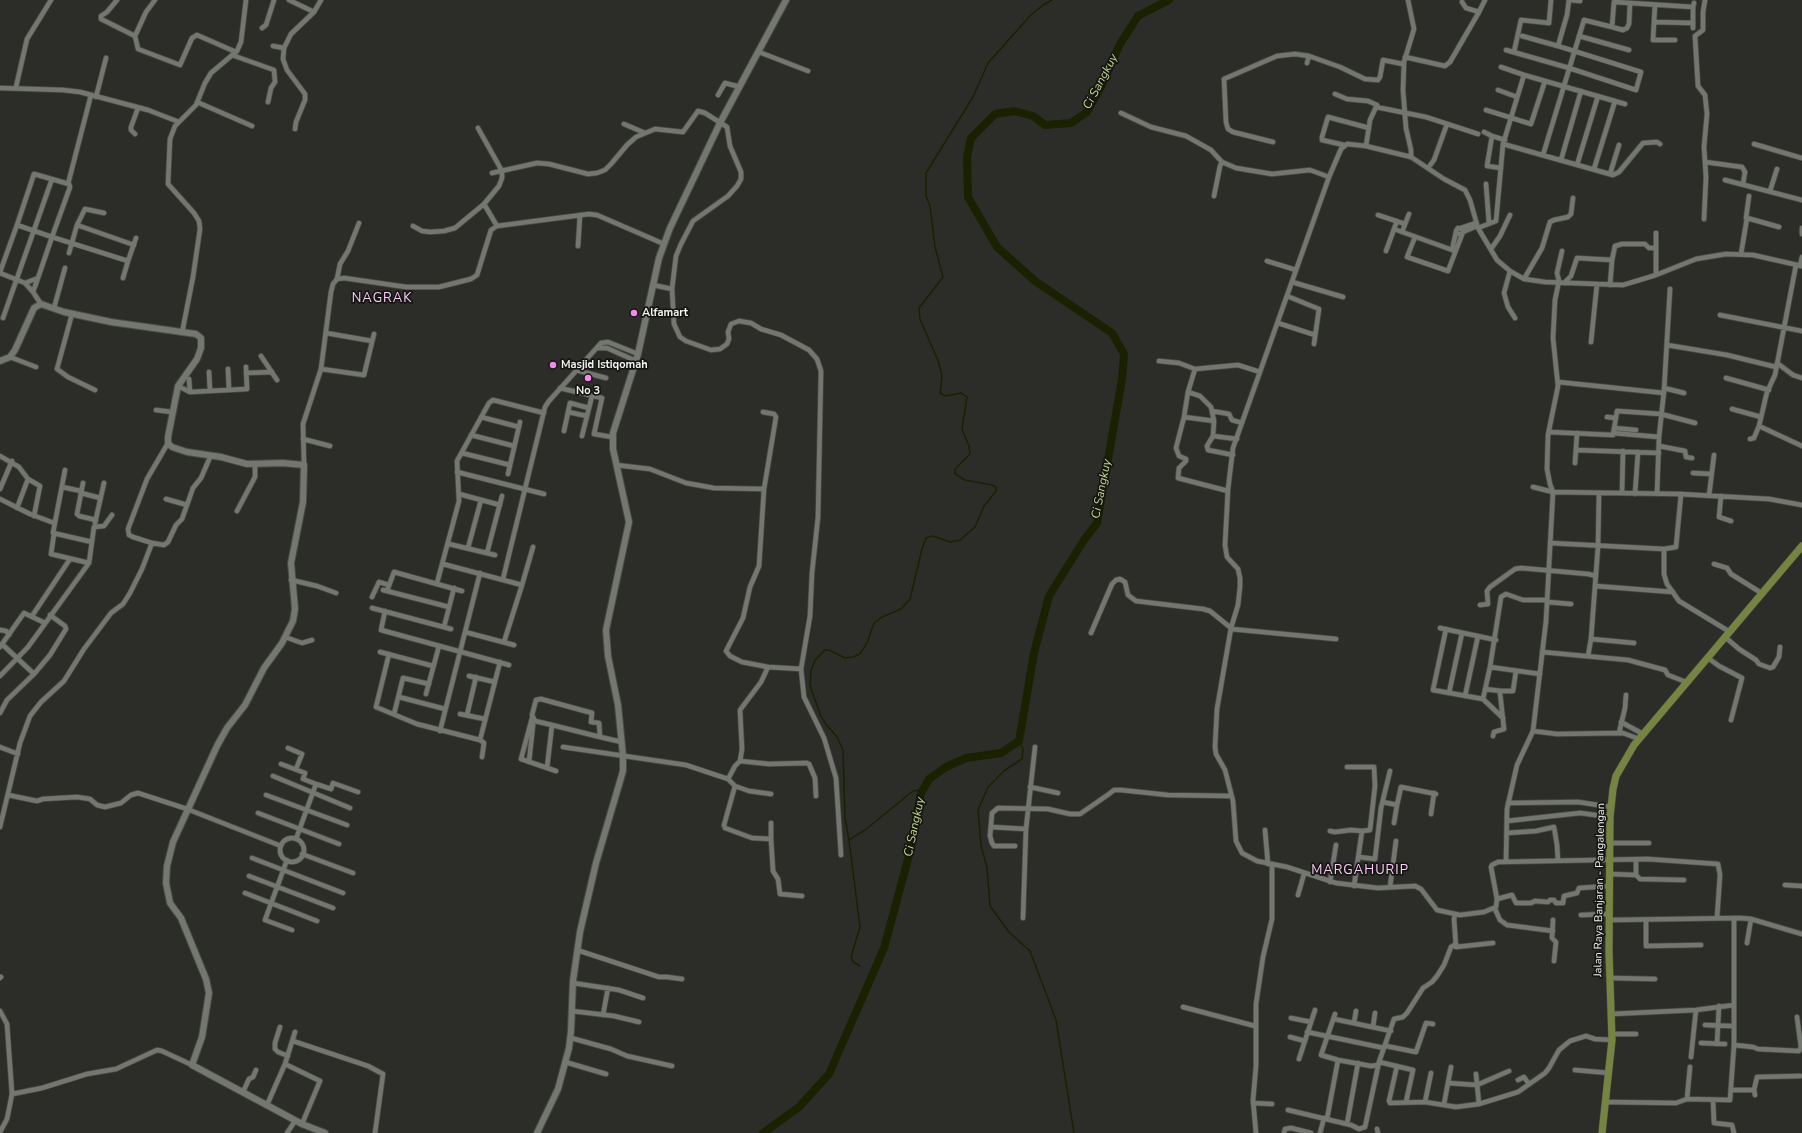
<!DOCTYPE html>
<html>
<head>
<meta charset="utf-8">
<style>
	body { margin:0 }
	canvas { display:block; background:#2c2d28 }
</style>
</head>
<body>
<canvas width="1802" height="1133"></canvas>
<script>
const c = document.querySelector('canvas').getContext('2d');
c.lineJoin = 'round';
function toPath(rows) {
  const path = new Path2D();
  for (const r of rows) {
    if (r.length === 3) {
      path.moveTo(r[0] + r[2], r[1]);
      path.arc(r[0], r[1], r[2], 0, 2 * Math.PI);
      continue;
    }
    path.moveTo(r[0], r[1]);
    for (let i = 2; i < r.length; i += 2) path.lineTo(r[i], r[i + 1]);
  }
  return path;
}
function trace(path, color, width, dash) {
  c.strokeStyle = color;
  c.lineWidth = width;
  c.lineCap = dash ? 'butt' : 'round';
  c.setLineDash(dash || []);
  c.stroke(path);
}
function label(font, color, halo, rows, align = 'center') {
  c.font = font + ' "Nunito Sans",sans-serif';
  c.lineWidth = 3.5;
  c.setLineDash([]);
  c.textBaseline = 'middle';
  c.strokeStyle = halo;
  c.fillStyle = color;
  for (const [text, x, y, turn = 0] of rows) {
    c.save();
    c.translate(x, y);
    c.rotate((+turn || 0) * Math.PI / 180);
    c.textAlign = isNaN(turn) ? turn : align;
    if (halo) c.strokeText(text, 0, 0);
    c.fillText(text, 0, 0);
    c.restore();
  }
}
const stream = toPath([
	[1019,741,1023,749,1022,759,1005,770,988,787,978,810,981,845,987,868,990,906,1009,932,1030,951,1056,1020,1074,1133],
	[849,840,865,830,913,791,924,789],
	[860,966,853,962,851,957,860,927,849,840,845,818,843,750,837,737,825,723,820,714,810,685,811,671,815,660,825,650,829,650,845,658,853,657,860,654,867,643,874,623,882,617,901,609,910,599,922,549,926,538,933,536,950,542,960,540,975,527,984,506,996,491,996,487,992,485,965,480,955,474,955,469,970,454,969,446,962,429,967,397,961,393,945,396,940,393,942,376,939,363,920,319,919,308,943,277,935,247,930,206,926,196,926,173,973,97,988,63,1030,16,1043,5,1052,0]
]);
const river = toPath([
	[763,1133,799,1107,829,1074,884,948,911,848,921,793,929,779,946,767,966,758,1001,753,1019,741,1034,653,1049,596,1084,540,1097,523,1122,379,1124,354,1112,333,1035,281,997,247,968,197,967,157,971,138,995,114,1014,111,1033,116,1045,125,1071,123,1087,112,1102,85,1120,44,1138,16,1169,0]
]);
const minor = toPath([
	[117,0,107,12,101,16,101,19,135,36,138,49,180,65,192,38,197,35,236,52],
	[289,0,314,12],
	[1408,0,1414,29,1404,62,1403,90,1406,128,1411,150,1411,157],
	[1570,0,1580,1],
	[1705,0,1703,12,1703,30,1695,36,1698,86,1705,95,1707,114,1704,147,1705,162,1742,167,1745,172,1743,184],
	[1630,3,1693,7,1694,3],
	[1655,5,1654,22,1693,23],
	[1479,12,1485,0],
	[1654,22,1653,40,1675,40],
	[262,28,266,25,274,0],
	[1693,28,1693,7],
	[135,36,146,12,155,0],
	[1522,36,1558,46],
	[1579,36,1629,50],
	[273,46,284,48],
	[1506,50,1569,68,1636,90,1641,72,1558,46,1567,15,1569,0],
	[759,52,808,71],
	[1514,52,1521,20,1549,23,1551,0],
	[232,55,274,70,275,82,271,88,268,102],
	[1405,57,1445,66,1450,62,1479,12,1466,8,1462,2],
	[1307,63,1309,56,1340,67,1365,79,1378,80,1380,77,1383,60,1403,64],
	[1501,67,1524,75,1503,144],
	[1524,75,1625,104],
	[16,87,27,39,51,0],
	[0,88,63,90,80,92,148,110,179,122],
	[1498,90,1517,97],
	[1335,94,1347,99,1368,101,1377,105,1370,120,1366,146],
	[718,95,725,83,740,87],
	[96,97,106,58],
	[197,102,252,126],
	[1376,107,1426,117,1478,134],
	[1486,110,1531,124,1545,81],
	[1121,113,1151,127,1186,136,1211,150,1222,162,1236,168,1272,174,1310,170,1329,177],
	[624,124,645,133],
	[295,129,296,122,305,100,305,94,287,70,283,59,284,48,291,34,314,12,321,0],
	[1484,132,1492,136,1487,166,1501,168],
	[135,134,131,130,131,127,138,108],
	[1492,136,1505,140],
	[1273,142,1233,132,1228,129,1226,122,1224,79,1277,56,1295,54,1309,56],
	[1754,144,1802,158],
	[1344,145,1322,140,1322,137,1328,117,1369,128],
	[1543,155,1584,20,1612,27,1623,30,1627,28,1629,24,1630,3,1614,2,1612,27],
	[1561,160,1581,91],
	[1577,165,1598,96],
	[1428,168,1434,160,1447,124],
	[1594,169,1615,101],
	[492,173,537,163,549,164,588,174,597,173,605,170,611,164,627,145,636,137,655,129,683,132,698,111,705,113,727,127,730,146,741,172,741,179,737,186,728,196,693,221,681,244,676,256,672,289,674,324,680,337,686,341,711,350,720,349,727,344,729,339,728,332,731,324,739,321,751,323,761,329,781,335,809,350,817,359,821,371,818,517,812,573,810,616,801,669,804,697,824,738,836,778,841,855],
	[1610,174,1619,145],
	[1725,180,1802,200],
	[68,184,91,95],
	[1486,184,1489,223],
	[1770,191,1777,169],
	[1214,196,1220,166,1222,162],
	[484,204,497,226],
	[1378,215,1405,224],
	[1746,218,1749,196],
	[1704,219,1706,177,1705,162],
	[17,225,34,174,69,184,70,187,52,237,128,261,123,278],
	[77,225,134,245],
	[413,226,422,231,430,232,444,231,455,228,484,204,499,186,502,178,502,171,478,128],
	[1461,228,1476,223],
	[1478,228,1496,221,1503,144,1613,175,1619,172,1643,143,1657,142,1660,144],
	[1802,228,1802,234],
	[1394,229,1455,251],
	[1402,232,1409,214],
	[1463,232,1477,226],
	[1656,233,1656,275],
	[1415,237,1407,257,1448,271,1463,232,1462,229,1458,228,1456,231,1457,234,1461,234],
	[578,246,580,215],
	[1491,249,1500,236,1510,215],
	[1452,250,1456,232],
	[1386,251,1397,221],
	[69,253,77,225,85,209,104,213],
	[1741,254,1747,218,1779,227],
	[128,261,136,238],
	[1267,261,1296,270],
	[1800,266,1802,257],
	[1510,271,1504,293,1508,307,1515,318],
	[0,272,17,225,52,237,38,278],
	[0,273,25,283,33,292],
	[337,279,340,264,348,251,359,223],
	[1524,279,1542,248,1550,222,1554,220,1568,217,1571,214,1573,198],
	[1292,282,1343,297],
	[25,283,38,278,33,292,41,304],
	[1564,283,1571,276,1577,258,1612,260,1615,246,1622,244,1645,244,1649,248,1656,248],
	[653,285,672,289],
	[1610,285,1612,260],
	[1287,296,1319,309,1314,344],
	[54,308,65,268],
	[72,314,57,369,68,377,95,390],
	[1720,315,1802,331],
	[3,318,52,179],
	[1278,323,1315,335],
	[182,333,193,277,200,229,199,221,194,213,168,184,170,139,175,126,196,105,205,83,211,73,237,51,241,42,246,0],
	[326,333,372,341],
	[1591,342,1597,284],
	[1667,345,1727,355,1776,367],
	[597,348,607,348,636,361],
	[261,356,277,380],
	[10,357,36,367],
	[1159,361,1179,363,1195,369,1238,365,1260,372],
	[1777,363,1793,375,1802,378],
	[228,369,229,390],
	[321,369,364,375,374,334],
	[1195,369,1188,392,1200,396,1211,407,1214,421,1213,436,1237,439],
	[576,370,606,378],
	[209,372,210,391],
	[246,373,272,372],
	[1726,378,1769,390],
	[189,379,190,392],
	[1558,382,1664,393],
	[178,386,190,392,247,389,246,367],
	[560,388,602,398,594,434,612,437],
	[1664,388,1684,393],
	[1188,392,1184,417,1176,448,1179,456,1186,459,1186,461,1179,468,1178,478,1228,491],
	[1732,409,1761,417],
	[156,410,172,412],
	[1212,411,1229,414,1232,420,1242,423],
	[568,412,587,416],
	[763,412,774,414,776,417,764,489],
	[481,417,519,427],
	[1184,417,1214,421],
	[1607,417,1615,418],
	[1759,426,1767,392,1775,375,1796,265],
	[1614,428,1636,430],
	[564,431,570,403,589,408],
	[1549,432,1613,435,1617,411,1661,414,1695,423],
	[1613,433,1659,437],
	[471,435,514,446],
	[582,436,592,396],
	[1213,436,1207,446,1208,450,1233,455],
	[303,439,330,446],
	[1750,439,1754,438,1759,426,1802,446],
	[1659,446,1685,451,1686,457,1692,458],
	[1576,450,1659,453],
	[462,453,510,465],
	[0,456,19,467,28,479,40,486,34,516],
	[1575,463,1577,433],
	[304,465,303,424,321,369,331,292,333,284,337,279,344,278,406,287,439,287,471,279,477,275,491,230,497,226,589,214,597,215,664,244],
	[616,465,650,469,686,483,714,488,764,489,759,566,750,587,743,618,726,651,730,656,742,662,768,667,801,669],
	[65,470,53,533,92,542],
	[457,472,544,494],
	[1693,473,1711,474],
	[508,474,520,422],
	[83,483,77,514,79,516,96,520],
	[62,487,81,491],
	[1533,487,1553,492,1679,494,1769,499,1802,505],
	[0,489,12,461],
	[81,493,100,498],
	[1599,493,1598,547,1591,639,1634,643],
	[1622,493,1623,451],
	[459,494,500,505],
	[1635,494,1638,452],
	[1657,494,1659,437,1664,391,1670,289],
	[1709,496,1714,455],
	[1721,496,1719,517,1731,521],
	[0,499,30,514,54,523],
	[166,499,187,505],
	[17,508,28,479],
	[237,511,255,477,255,465],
	[95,523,104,483],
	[54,534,51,554,89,563],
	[152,543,164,545,168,542,176,525,182,519,193,488,201,478,211,455],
	[1550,543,1664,549,1664,574,1667,584,1679,601,1730,632],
	[449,544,495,555],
	[468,548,481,500],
	[1664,549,1676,547,1681,494],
	[487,553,502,496],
	[443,564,522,585,533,547],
	[1714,564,1727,568,1731,574,1763,594],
	[503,579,545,407,549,401,601,343,608,342,638,354],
	[291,580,317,586,336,593],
	[437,583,459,501,457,461,489,403,493,400,544,413],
	[1595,586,1673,592],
	[383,590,449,607],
	[387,591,394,572,462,591],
	[372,597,379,582,389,585],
	[1547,602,1571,604],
	[1480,605,1488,604,1487,591,1490,587,1515,569,1521,568,1588,574,1596,576],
	[372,608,451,629],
	[385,611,381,630,509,665],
	[32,616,70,559],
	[444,627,454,588],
	[1440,628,1496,640],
	[1231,629,1336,639],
	[1446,629,1433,690,1483,699],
	[0,630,6,631,9,635],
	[465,632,514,645],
	[1091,633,1112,584,1116,580,1120,579,1125,582,1128,595,1136,601,1203,609,1210,611,1231,628],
	[285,637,302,643,312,640],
	[1725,637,1739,649,1756,660,1759,664,1770,668,1773,667,1779,657,1780,647],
	[504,642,522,585],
	[0,647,24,613,45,623],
	[380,652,433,666],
	[1542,652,1628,660,1665,670,1668,675,1686,682],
	[389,654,376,707,417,724,480,740,484,743,482,757],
	[1588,656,1591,639],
	[1708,658,1719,666,1742,678,1731,720],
	[1490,667,1483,699,1503,718],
	[34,674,50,655,66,629,65,626,50,615],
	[1540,674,1490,667,1501,597,1506,594,1523,600,1547,600],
	[0,676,28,647,89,563,94,527,104,526,112,515],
	[469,676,495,682],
	[1485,689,1501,691],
	[1449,693,1462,633],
	[426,694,439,646],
	[1465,696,1478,636],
	[399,697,445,709],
	[0,713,7,700,34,674,3,645],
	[394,714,403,678,429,684],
	[460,714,485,719],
	[467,715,476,677],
	[532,718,521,759,556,771],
	[1621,722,1643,734],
	[440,731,480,573],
	[1533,731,1557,734,1623,733,1639,739],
	[1619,733,1625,708,1626,695],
	[1493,736,1494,732,1504,729,1500,693,1501,691,1513,691,1516,671],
	[600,737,599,723,591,722,592,713,541,699,536,700,532,715,535,721,552,725,600,737,622,742],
	[480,740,500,662],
	[0,747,18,754],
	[563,747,686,765,728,779,735,786,724,825,725,828,752,838,771,839,771,823],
	[288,748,302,754,296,769],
	[740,761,742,749,740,710,761,682,768,667],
	[529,762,533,725],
	[281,764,305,773,303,779,316,784,331,789,333,783,358,792],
	[1347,767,1374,767,1375,786,1370,830,1362,831,1354,886],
	[547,768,552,725],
	[273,776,350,808],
	[728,779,735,766,740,761,769,764,807,763,809,764,815,778,816,796],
	[735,786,749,791,771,794],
	[1030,787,1058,793],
	[8,795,37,801,43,799,77,797,90,799,97,805,105,807,121,803,131,795,138,793,187,809,281,846],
	[266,795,347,825],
	[1383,802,1397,805,1401,787,1436,794],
	[1508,803,1578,802,1611,807],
	[258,813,339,844],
	[1431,814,1434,793],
	[1507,821,1580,813,1610,817],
	[1394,823,1397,805],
	[0,827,20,743,30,716,41,702,64,681,84,649,111,613,123,604,130,593,142,569,152,543,133,537,129,535,128,529,147,479,168,443],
	[991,827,1026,829,1035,747],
	[1265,830,1268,864],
	[1330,831,1335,832,1351,830,1362,831],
	[1507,833,1536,831,1554,827,1557,845,1558,861],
	[292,850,12],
	[296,839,316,784],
	[771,839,773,871,778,879,780,894,802,896],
	[1610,843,1649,843],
	[1015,846,994,846,992,843,990,836,992,813,998,808,1048,809,1070,814,1080,814,1109,794,1114,790,1121,790,1168,795,1231,796],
	[302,854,353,873],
	[1359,857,1375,859,1381,808,1390,771],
	[252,858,343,893],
	[287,860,265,920,292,930],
	[1506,861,1507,809,1517,765,1533,731,1546,621,1553,492,1550,484,1547,469,1548,435,1558,386,1553,338,1555,300,1559,281,1557,273,1562,251],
	[1610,874,1636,875,1640,879,1684,880],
	[1636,875,1636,860],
	[249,876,333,908],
	[1330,882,1336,845],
	[1785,885,1802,886],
	[1390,887,1396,841],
	[245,893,317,921],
	[1298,895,1304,874],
	[1497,899,1512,895,1516,903,1531,903,1535,901,1548,902,1550,900,1554,900,1556,903,1563,903,1564,896,1577,893,1579,888,1610,886],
	[1495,909,1500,920,1507,925,1553,931],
	[1455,915,1454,919,1456,947,1493,943],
	[1581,915,1609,914],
	[1023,918,1026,829],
	[1717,918,1720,875,1718,864,1647,859,1498,862,1492,865,1491,867,1497,899,1496,907,1484,912,1460,915,1437,910,1421,889,1415,886,1378,888,1336,883,1287,867,1257,861,1242,853,1236,841,1233,801,1225,770,1216,754,1215,747,1217,709,1231,628,1238,605,1240,587,1240,578,1238,569,1227,557,1225,545,1228,489,1233,448,1329,177,1341,149,1347,144,1366,146,1411,157,1444,179,1465,190,1470,200,1478,228,1497,260,1510,271,1524,279,1545,282,1623,285,1656,275,1696,259,1726,254,1753,255,1802,266],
	[1553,920,1552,938,1556,942,1554,961],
	[1610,920,1740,918,1751,919,1802,934],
	[1646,920,1646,946,1701,945],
	[1747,943,1751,919],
	[577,950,659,977,667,977,682,979],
	[0,978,1,977],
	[1610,978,1655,979],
	[573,983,619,990,643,998],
	[1183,1007,1255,1026],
	[0,1011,7,1024,12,1094,7,1119,0,1132],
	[572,1011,614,1016,639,1022],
	[1335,1014,1321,1055,1338,1060,1371,1066,1378,1065],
	[1611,1014,1696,1010,1734,1005],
	[603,1015,608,988],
	[1291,1018,1311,1022],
	[1334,1019,1391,1031],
	[1354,1023,1356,1011],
	[1705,1025,1731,1026],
	[280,1027,275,1043,275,1049,278,1052,288,1056],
	[1373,1027,1375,1013],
	[1307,1032,1384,1048],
	[1612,1034,1636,1034],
	[1290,1037,1305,1041],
	[571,1038,611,1049,627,1056,672,1066],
	[293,1041,368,1066,383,1074,375,1133],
	[1701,1043,1725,1044],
	[1717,1044,1719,1006],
	[1734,1045,1753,1047,1758,1049,1799,1051,1801,1047,1797,1017],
	[1386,1046,1416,1052,1426,1023,1433,1024],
	[1691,1057,1696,1010],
	[1299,1059,1315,1010],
	[565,1062,606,1074],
	[1379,1062,1413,1070,1406,1102],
	[285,1064,320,1081,302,1124],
	[1397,1066,1389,1101,1390,1103,1425,1102,1456,1107,1479,1104,1518,1092,1545,1073,1549,1068,1559,1050,1570,1041,1586,1036,1595,1039,1612,1040],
	[1690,1067,1687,1099,1730,1100,1734,1045,1734,918],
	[1575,1070,1609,1073],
	[1476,1074,1479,1104],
	[1518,1080,1524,1077,1529,1084],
	[1448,1083,1477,1085,1509,1071],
	[1731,1090,1754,1090,1755,1095],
	[1754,1090,1757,1077,1800,1076],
	[243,1092,249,1079,253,1077,256,1070],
	[12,1094,42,1088,87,1074,116,1069,157,1050,162,1051,192,1065],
	[1713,1100,1714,1123,1732,1125,1734,1133],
	[1425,1102,1431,1073],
	[1606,1102,1676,1103,1687,1099],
	[1253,1103,1272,1104],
	[1444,1104,1451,1067],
	[267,1105,285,1064,295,1032],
	[1288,1110,1351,1125,1359,1129,1365,1127,1379,1062,1394,1019,1403,1017,1407,1013,1423,988,1432,982,1437,976,1444,965,1451,947,1456,944],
	[1327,1119,1338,1060],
	[1347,1124,1358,1063],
	[1377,1129,1378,1133],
	[287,1133,295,1121],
	[1256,1133,1253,1100,1256,1066,1256,1004,1263,957,1272,919,1272,865],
	[1284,1133,1285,1129,1291,1128,1311,1133],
	[1320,1133,1324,1118]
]);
const tertiary = toPath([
	[0,361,10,357,15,350,34,308,41,304,64,312,111,322,196,334,201,338,201,348,197,359,178,386,168,437,168,443,172,447,187,452,221,457,247,464,283,463,304,465,303,502,291,563,295,609,293,621,282,643,264,668,245,705,227,728,217,746,173,842,167,866,166,883,170,903,181,918,206,979,209,993,202,1037,192,1065,302,1124,325,1133],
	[537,1133,558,1089,569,1048,571,1031,573,981,580,932,596,863,623,771,623,756,618,705,608,656,606,630,629,522,613,449,613,433,638,354,659,258,670,228,720,123,786,0]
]);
const primary = toPath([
	[1602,1133,1612,1040,1609,952,1610,817,1613,789,1616,776,1634,745,1802,546]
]);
const markers = [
	[634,313,4,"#f688ed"],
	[553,365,4,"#f688ed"],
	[588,378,4,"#f688ed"]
];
const poiNames = [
	["Alfamart",642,313],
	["Masjid Istiqomah",561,365],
	["No 3",588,391,"center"]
];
const streetNames = [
	["Jalan Raya Banjaran - Pangalengan",1600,890,-89]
];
const waterNames = [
	["Ci Sangkuy",1101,82,-62],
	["Ci Sangkuy",1102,489,-79],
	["Ci Sangkuy",915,827,-78]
];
const quarterNames = [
	["NAGRAK",382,299],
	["MARGAHURIP",1360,871]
];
trace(stream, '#1a2100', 1.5);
trace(river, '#1a2100', 8);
trace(minor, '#494b47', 6);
trace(tertiary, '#494b47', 8);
trace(primary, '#494b47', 8);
trace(minor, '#747670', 4.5);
trace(tertiary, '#747670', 6);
trace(primary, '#768441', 7);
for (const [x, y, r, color] of markers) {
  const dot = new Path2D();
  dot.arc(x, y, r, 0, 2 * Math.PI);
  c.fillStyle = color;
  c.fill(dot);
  trace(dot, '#151513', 1.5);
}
label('bold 11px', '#f2f3f0', '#151513', poiNames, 'left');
label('11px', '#f2f3f0', '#151513', streetNames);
label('italic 12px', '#c5d98d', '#151513', waterNames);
c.letterSpacing = '1px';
label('13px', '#ffcdf9', '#151513', quarterNames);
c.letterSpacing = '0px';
</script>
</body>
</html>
